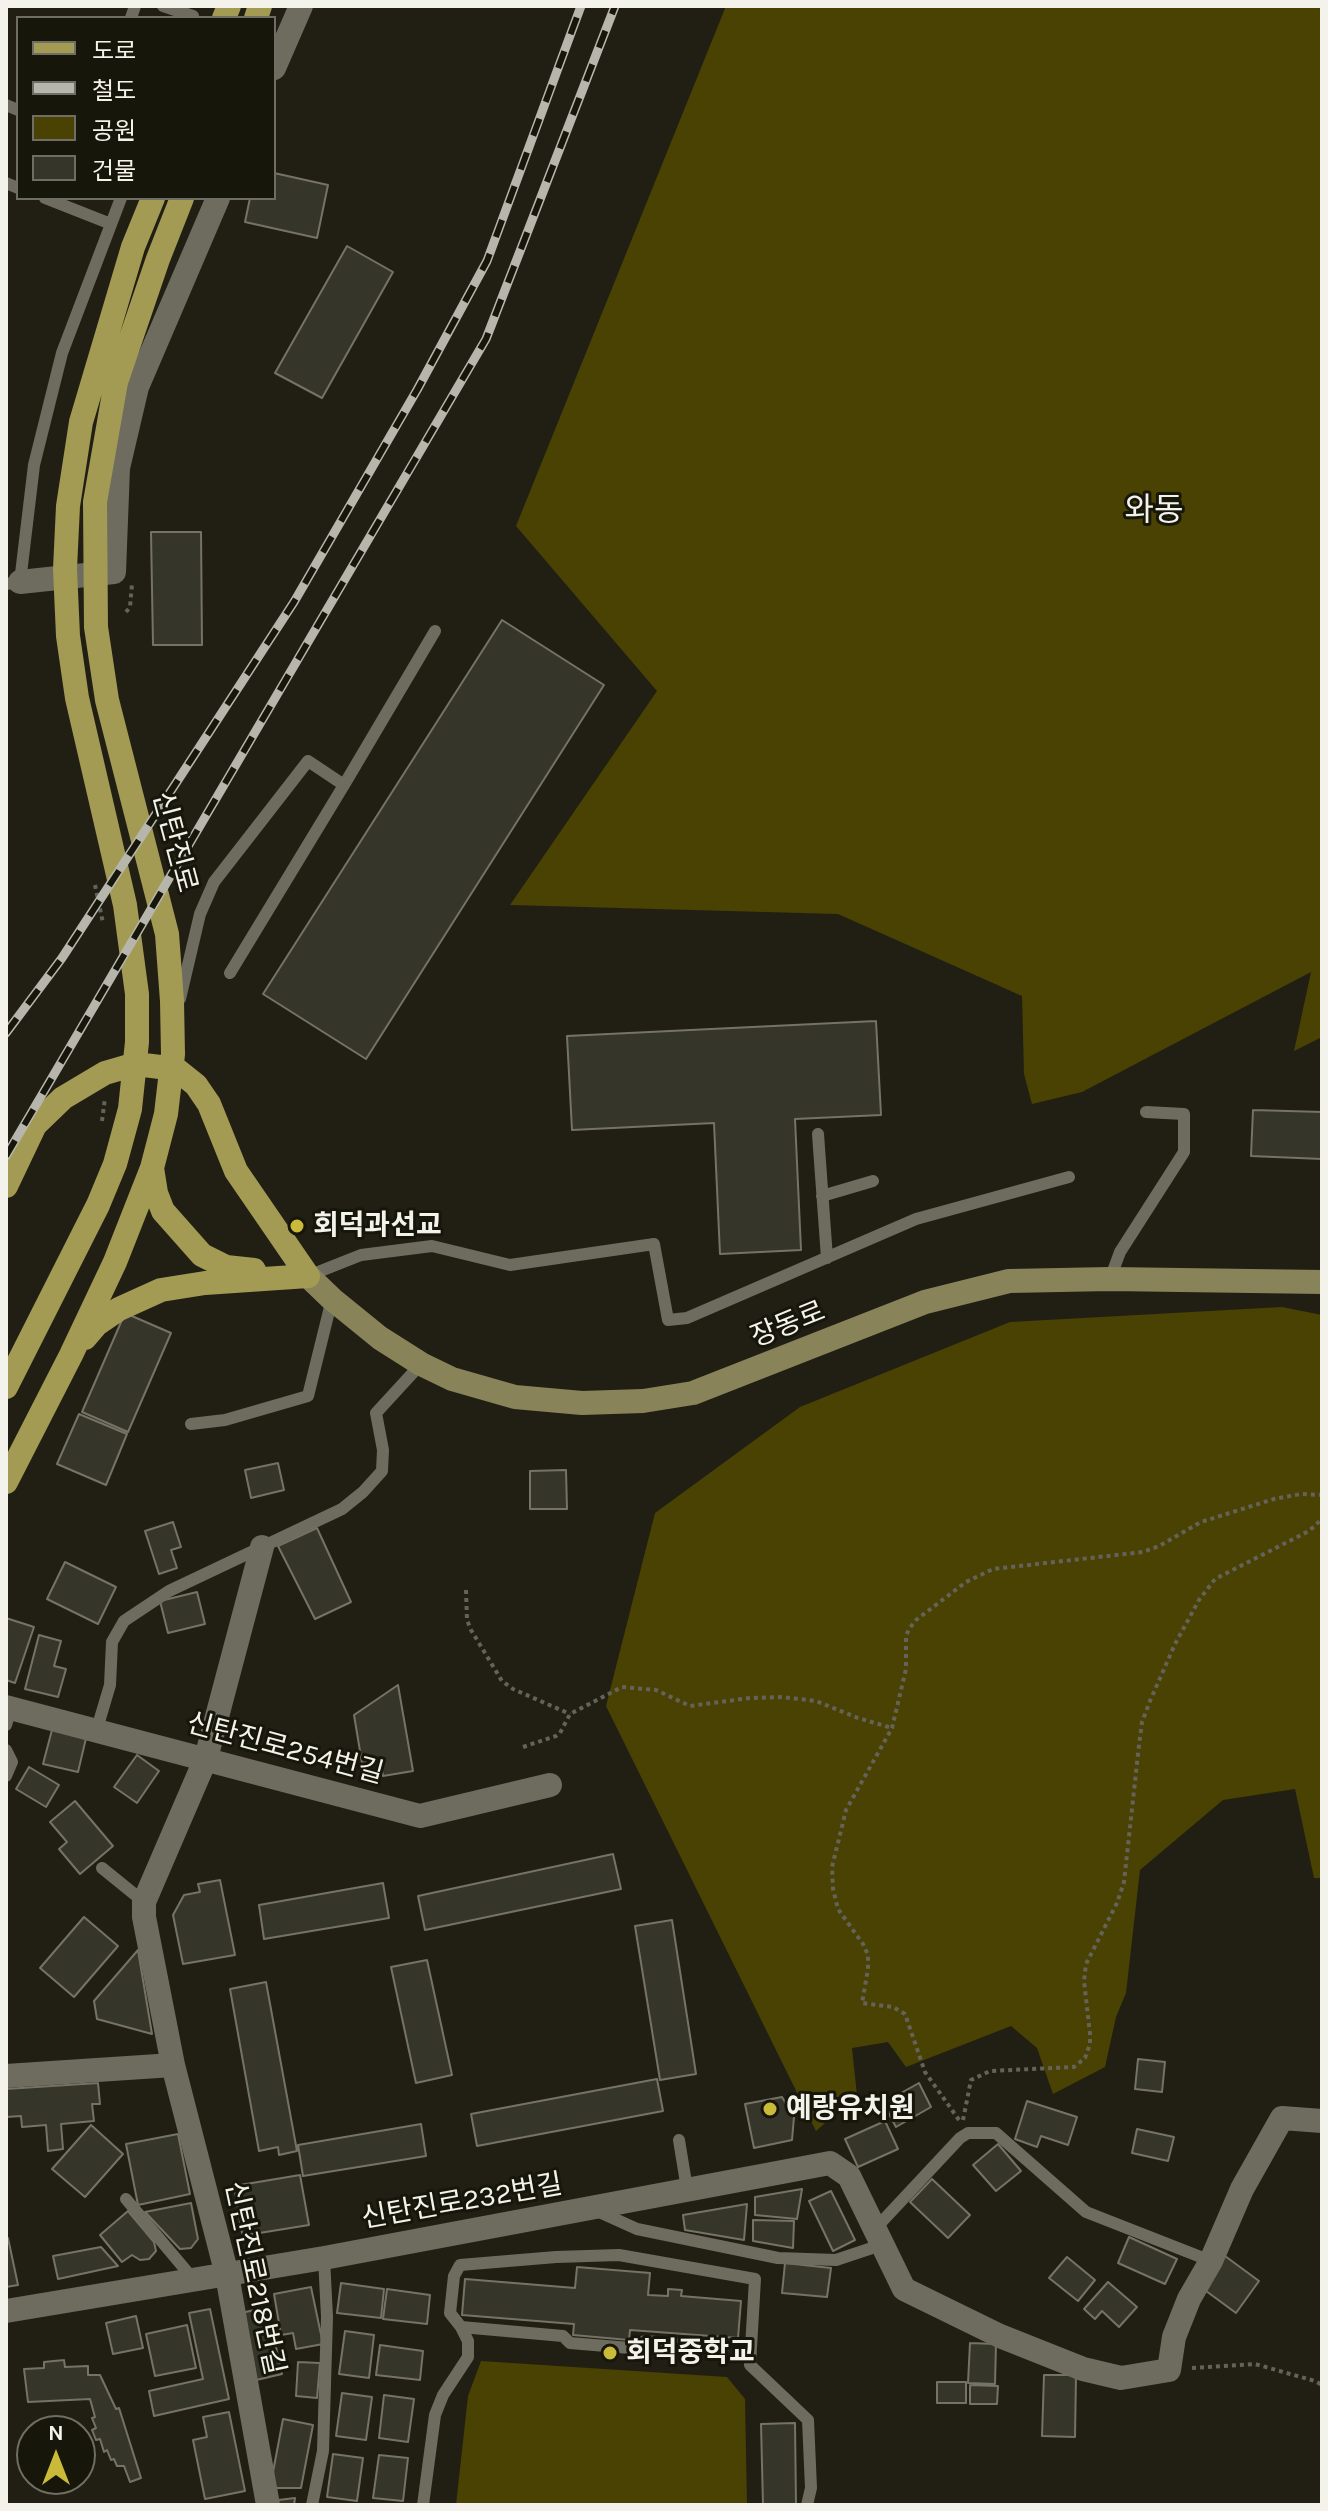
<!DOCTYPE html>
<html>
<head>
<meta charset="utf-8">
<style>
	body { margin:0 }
	#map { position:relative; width:1328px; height:2511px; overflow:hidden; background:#211f14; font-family:Karla,"Noto Sans KR",sans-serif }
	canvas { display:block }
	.frame { position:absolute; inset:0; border:8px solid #f4f3eb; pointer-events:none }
	.legend { position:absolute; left:16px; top:16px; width:260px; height:184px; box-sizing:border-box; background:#17160b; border:2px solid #6f6e65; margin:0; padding:10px 14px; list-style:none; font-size:24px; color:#f4f3eb }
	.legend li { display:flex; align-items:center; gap:16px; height:40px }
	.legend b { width:40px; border:2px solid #6f6e65 }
	.north { position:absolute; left:16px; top:2415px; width:80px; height:80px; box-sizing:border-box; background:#17160b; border:2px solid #6f6e65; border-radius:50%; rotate:0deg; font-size:22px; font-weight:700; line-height:32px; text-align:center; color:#f4f3eb }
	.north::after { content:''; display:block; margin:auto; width:28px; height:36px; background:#caba39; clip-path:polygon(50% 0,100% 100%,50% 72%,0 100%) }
</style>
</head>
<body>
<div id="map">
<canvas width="1328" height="2511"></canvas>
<div class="frame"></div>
<ul class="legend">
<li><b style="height:10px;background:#a39a54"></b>도로</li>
<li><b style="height:10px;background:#b7b6ad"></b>철도</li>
<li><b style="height:22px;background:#494203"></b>공원</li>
<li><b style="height:22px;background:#363529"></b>건물</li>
</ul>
<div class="north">N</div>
</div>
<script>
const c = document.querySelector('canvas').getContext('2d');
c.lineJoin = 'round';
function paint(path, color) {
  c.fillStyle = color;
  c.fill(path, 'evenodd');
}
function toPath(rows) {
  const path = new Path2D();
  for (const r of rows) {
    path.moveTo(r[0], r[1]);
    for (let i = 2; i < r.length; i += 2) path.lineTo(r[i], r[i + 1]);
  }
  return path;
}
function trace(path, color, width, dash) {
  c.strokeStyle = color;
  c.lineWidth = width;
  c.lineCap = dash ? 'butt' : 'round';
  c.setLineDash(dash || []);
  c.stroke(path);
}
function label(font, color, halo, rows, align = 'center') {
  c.font = font + ' Karla,"Noto Sans KR",sans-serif';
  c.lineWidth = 6;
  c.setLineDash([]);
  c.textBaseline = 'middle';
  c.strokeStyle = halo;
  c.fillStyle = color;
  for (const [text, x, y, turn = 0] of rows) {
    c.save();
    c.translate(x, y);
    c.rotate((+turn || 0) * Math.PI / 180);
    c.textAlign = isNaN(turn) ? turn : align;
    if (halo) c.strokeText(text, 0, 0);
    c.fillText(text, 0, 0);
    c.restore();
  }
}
const green = toPath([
	[726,6,1322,6,1322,1037,1294,1051,1311,972,1082,1092,1032,1104,1024,1074,1022,996,838,914,510,905,657,691,516,526],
	[1282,1307,1322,1315,1322,1878,1314,1878,1295,1789,1223,1800,1140,1870,1126,1993,1116,2017,1105,2067,1053,2094,1037,2048,1011,2026,906,2067,888,2042,852,2048,857,2095,816,2131,606,1706,655,1513,800,1407,1010,1322],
	[481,2361,727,2377,745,2399,747,2505,456,2505,468,2396]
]);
const building = toPath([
	[274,173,328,185,317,238,245,222,250,198,274,198,274,173],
	[347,246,393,272,322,398,275,373,347,246],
	[151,532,201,532,202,645,153,645,151,532],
	[502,620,604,685,366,1059,263,994,502,620],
	[876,1021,881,1115,795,1119,801,1250,720,1254,714,1123,572,1130,567,1036,876,1021],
	[1253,1110,1322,1112,1322,1159,1251,1156,1253,1110],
	[125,1313,171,1333,128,1432,82,1412,125,1313],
	[79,1414,127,1434,106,1485,57,1464,79,1414],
	[278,1463,284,1490,251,1498,245,1470,278,1463],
	[566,1470,567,1509,530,1509,530,1471,566,1470],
	[173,1522,181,1547,171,1550,177,1568,159,1574,145,1531,173,1522],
	[317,1528,351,1602,315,1619,278,1546,317,1528],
	[65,1562,116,1587,98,1624,47,1599,65,1562],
	[197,1592,205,1624,168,1633,160,1601,197,1592],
	[6,1618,34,1627,15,1683,6,1680,6,1618],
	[39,1635,61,1641,54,1666,66,1669,58,1697,25,1689,39,1635],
	[398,1685,413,1771,383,1776,380,1760,362,1763,354,1715,398,1685],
	[53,1726,87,1734,78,1772,43,1764,53,1726],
	[137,1755,159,1771,137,1803,114,1787,137,1755],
	[29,1767,59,1785,46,1807,16,1789,29,1767],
	[75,1801,113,1846,80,1874,59,1849,67,1842,50,1822,75,1801],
	[613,1854,621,1889,425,1930,418,1896,613,1854],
	[220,1880,235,1955,183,1964,173,1915,184,1895,200,1892,198,1884,220,1880],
	[383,1883,389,1918,264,1939,259,1905,383,1883],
	[84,1917,118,1946,74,1997,40,1968,84,1917],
	[672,1920,696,2074,660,2080,635,1926,672,1920],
	[138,1950,152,2034,97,2019,94,2001,138,1950],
	[427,1960,452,2075,416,2083,391,1967,427,1960],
	[266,1982,297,2151,279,2155,278,2147,259,2151,230,1989,266,1982],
	[1138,2059,1165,2062,1162,2092,1135,2089,1138,2059],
	[657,2079,663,2111,477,2146,471,2114,657,2079],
	[98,2083,100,2104,92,2104,94,2121,61,2124,63,2149,48,2151,46,2125,22,2127,21,2116,6,2117,6,2089,98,2083],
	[919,2083,931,2107,896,2127,883,2103,919,2083],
	[782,2097,794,2117,792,2140,754,2148,745,2104,782,2097],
	[1027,2101,1077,2117,1068,2145,1041,2136,1037,2147,1015,2139,1027,2101],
	[885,2121,898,2149,858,2167,845,2139,885,2121],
	[421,2124,426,2156,303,2176,298,2145,421,2124],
	[91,2125,123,2154,85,2197,52,2169,91,2125],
	[1137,2129,1174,2137,1168,2161,1132,2153,1137,2129],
	[178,2134,190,2194,138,2205,126,2144,178,2134],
	[998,2144,1021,2171,996,2191,973,2165,998,2144],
	[300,2175,309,2225,247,2235,242,2233,234,2186,300,2175],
	[932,2179,970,2215,948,2238,910,2202,932,2179],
	[802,2189,797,2219,755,2215,755,2197,802,2189],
	[831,2191,855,2240,833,2251,809,2201,831,2191],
	[191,2203,198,2239,191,2248,180,2249,145,2212,191,2203],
	[747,2204,744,2240,685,2230,683,2215,747,2204],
	[128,2211,154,2242,156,2251,149,2259,140,2260,132,2255,122,2262,100,2235,128,2211],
	[753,2220,794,2221,793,2248,753,2241,753,2220],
	[1129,2237,1177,2259,1165,2284,1118,2263,1129,2237],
	[6,2238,8,2238,18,2285,6,2287,6,2238],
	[101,2247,118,2266,58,2279,53,2256,101,2247],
	[1225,2256,1259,2281,1236,2313,1202,2288,1225,2256],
	[1067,2257,1095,2280,1078,2301,1049,2278,1067,2257],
	[785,2263,831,2268,827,2297,782,2293,785,2263],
	[577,2267,650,2273,648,2295,668,2296,668,2289,682,2290,681,2296,741,2301,738,2338,630,2330,629,2340,573,2335,574,2324,462,2315,465,2279,575,2288,577,2267],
	[1108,2282,1137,2307,1119,2327,1102,2311,1095,2319,1084,2309,1108,2282],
	[341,2283,384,2289,381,2318,337,2313,341,2283],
	[311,2287,323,2344,296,2349,293,2333,281,2335,274,2294,311,2287],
	[387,2289,430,2295,427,2324,383,2319,387,2289],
	[267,2307,282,2374,252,2381,237,2314,267,2307],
	[210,2309,229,2399,154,2416,149,2391,203,2379,189,2313,210,2309],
	[136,2316,143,2348,113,2354,106,2323,136,2316],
	[187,2325,196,2368,155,2376,146,2334,187,2325],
	[345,2331,374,2335,369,2378,339,2374,345,2331],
	[970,2343,996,2344,995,2384,968,2383,970,2343],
	[380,2345,423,2351,420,2380,376,2375,380,2345],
	[64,2360,65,2367,88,2366,88,2375,100,2375,116,2409,119,2408,141,2478,130,2482,124,2466,117,2466,114,2459,111,2460,107,2450,104,2452,100,2439,96,2440,92,2430,96,2428,92,2418,95,2417,90,2399,28,2402,24,2369,44,2368,44,2362,64,2360],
	[298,2362,320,2363,317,2398,296,2396,298,2362],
	[1044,2375,1076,2375,1075,2437,1042,2436,1044,2375],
	[937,2382,966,2382,966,2403,937,2403,937,2382],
	[970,2385,998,2386,997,2404,970,2404,970,2385],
	[342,2393,372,2397,366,2440,336,2436,342,2393],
	[384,2395,414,2399,408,2442,379,2438,384,2395],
	[229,2412,245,2491,205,2499,193,2440,207,2437,203,2417,229,2412],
	[283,2419,313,2425,301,2488,270,2488,283,2419],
	[795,2423,796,2505,763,2505,761,2424,795,2423],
	[333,2454,363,2458,357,2501,327,2497,333,2454],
	[379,2455,408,2458,403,2501,373,2498,379,2455],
	[295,2498,294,2505,271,2505,270,2501,295,2498]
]);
const path = toPath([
	[126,612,130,607,132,584],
	[95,885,103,923],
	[102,1121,105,1098],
	[466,1590,467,1620,471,1630,502,1681,513,1689,570,1714],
	[523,1747,556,1736,560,1733,570,1714,622,1687,656,1690,690,1706,750,1698,782,1697,816,1701,858,1718,892,1728],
	[959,2120,925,2072,905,2014,893,2007,862,2003,868,1969,868,1955,863,1944,838,1909,833,1889,832,1867,846,1810,892,1728,906,1669,906,1636,909,1629,916,1620,966,1582,993,1569,1143,1552,1159,1546,1201,1522,1274,1499,1301,1494,1322,1495],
	[963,2120,971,2080,990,2071,1074,2067,1085,2058,1090,2044,1090,2034,1084,1981,1086,1964,1117,1903,1124,1882,1139,1745,1142,1722,1150,1701,1175,1644,1199,1600,1215,1579,1309,1531,1322,1519],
	[1192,2368,1255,2364,1315,2381,1322,2385]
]);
const lane = toPath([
	[163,6,193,16],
	[131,18,135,6],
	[6,105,18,110],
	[6,183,18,188],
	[45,198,111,224],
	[6,584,20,582,34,465,62,353,121,198],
	[230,973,344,785],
	[180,999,200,914,214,882,308,761,344,785,435,631],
	[818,1134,827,1258],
	[822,1196,873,1181],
	[308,1276,361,1255,432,1246,510,1265,654,1244,668,1320,687,1318,916,1219,1069,1177],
	[1110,1279,1120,1252,1184,1152,1184,1114,1146,1112],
	[191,1424,225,1420,308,1396,332,1299],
	[6,1725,11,1708],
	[96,1732,110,1685,112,1642,124,1621,169,1591,342,1509,363,1492,382,1471,383,1450,376,1413,421,1364],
	[6,1750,12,1762,6,1776],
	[102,1868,144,1902],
	[679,2140,687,2189],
	[126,2199,194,2280],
	[597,2211,637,2229,778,2258,836,2260,881,2245],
	[875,2229,960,2138,968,2133,996,2133,1086,2212,1211,2261],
	[461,2327,563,2336,570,2343,630,2348,645,2341,723,2348],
	[312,2505,323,2451,327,2317,324,2258],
	[423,2505,435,2415,443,2395,468,2357,468,2341,461,2327,450,2313,454,2276,460,2265,556,2257,619,2255,755,2279,750,2365,808,2420,811,2488,807,2505]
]);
const street = toPath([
	[274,68,301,6],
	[20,582,114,572,118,468,137,387,218,198],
	[262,1547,206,1758,144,1902,144,1917,173,2065,227,2275,268,2505],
	[6,1707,420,1816,550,1785],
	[6,2076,173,2065],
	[6,2311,324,2258,830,2163,849,2176,904,2289,1000,2336,1083,2369,1121,2378,1169,2370,1174,2337,1189,2299,1211,2261,1242,2189,1282,2118,1322,2121]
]);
const secondary = toPath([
	[308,1276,332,1299,380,1338,421,1364,452,1379,515,1397,582,1403,643,1401,693,1393,925,1302,1009,1281,1110,1279,1322,1282]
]);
const primary = toPath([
	[224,18,229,6],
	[256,18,260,6],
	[152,1168,156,1193,163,1211,202,1255,226,1267,254,1270],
	[6,1186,35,1125,63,1098,105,1073,136,1064,176,1069,196,1085,209,1104,236,1171,308,1276],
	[85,1338,97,1324,119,1309,161,1290,205,1283,308,1276],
	[6,1387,98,1205,115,1164,130,1109,137,1042,137,994,125,905,77,698,68,636,65,569,68,506,81,422,133,247,153,198],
	[6,1482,71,1355,115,1262,152,1168,166,1114,173,1054,172,1001,167,934,107,700,96,627,95,502,116,382,158,259,182,198]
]);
const rail = toPath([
	[6,1033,62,958,294,602,417,390,487,261,581,6],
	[6,1156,486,339,615,6]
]);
const markers = [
	[297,1226,8,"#caba39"],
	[770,2109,8,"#caba39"],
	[610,2353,8,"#caba39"]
];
const streetNames = [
	["신탄진로",174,842,75],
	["장동로",788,1325,-22],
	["신탄진로254번길",285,1749,15],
	["신탄진로232번길",462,2202,-10],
	["신탄진로218번길",254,2278,78]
];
const poiNames = [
	["회덕과선교",313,1226],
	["예랑유치원",786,2109],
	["회덕중학교",626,2353]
];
const quarterNames = [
	["와동",1154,511]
];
paint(green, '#494203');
paint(building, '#363529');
trace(building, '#747365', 2);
trace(path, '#656359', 4, [4, 4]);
trace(lane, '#6e6c5f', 12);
trace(street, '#6e6c5f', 24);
trace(secondary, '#898359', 24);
trace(primary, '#a39a54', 24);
trace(rail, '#b7b6ad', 9);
trace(rail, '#17160b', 6, [18]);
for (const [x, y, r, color] of markers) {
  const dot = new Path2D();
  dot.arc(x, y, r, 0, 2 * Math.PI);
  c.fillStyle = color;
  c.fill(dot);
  trace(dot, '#17160b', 3);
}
label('28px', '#f4f3eb', '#17160b', streetNames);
label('bold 28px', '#f4f3eb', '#17160b', poiNames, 'left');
label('32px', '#f4f3eb', '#17160b', quarterNames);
</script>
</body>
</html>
